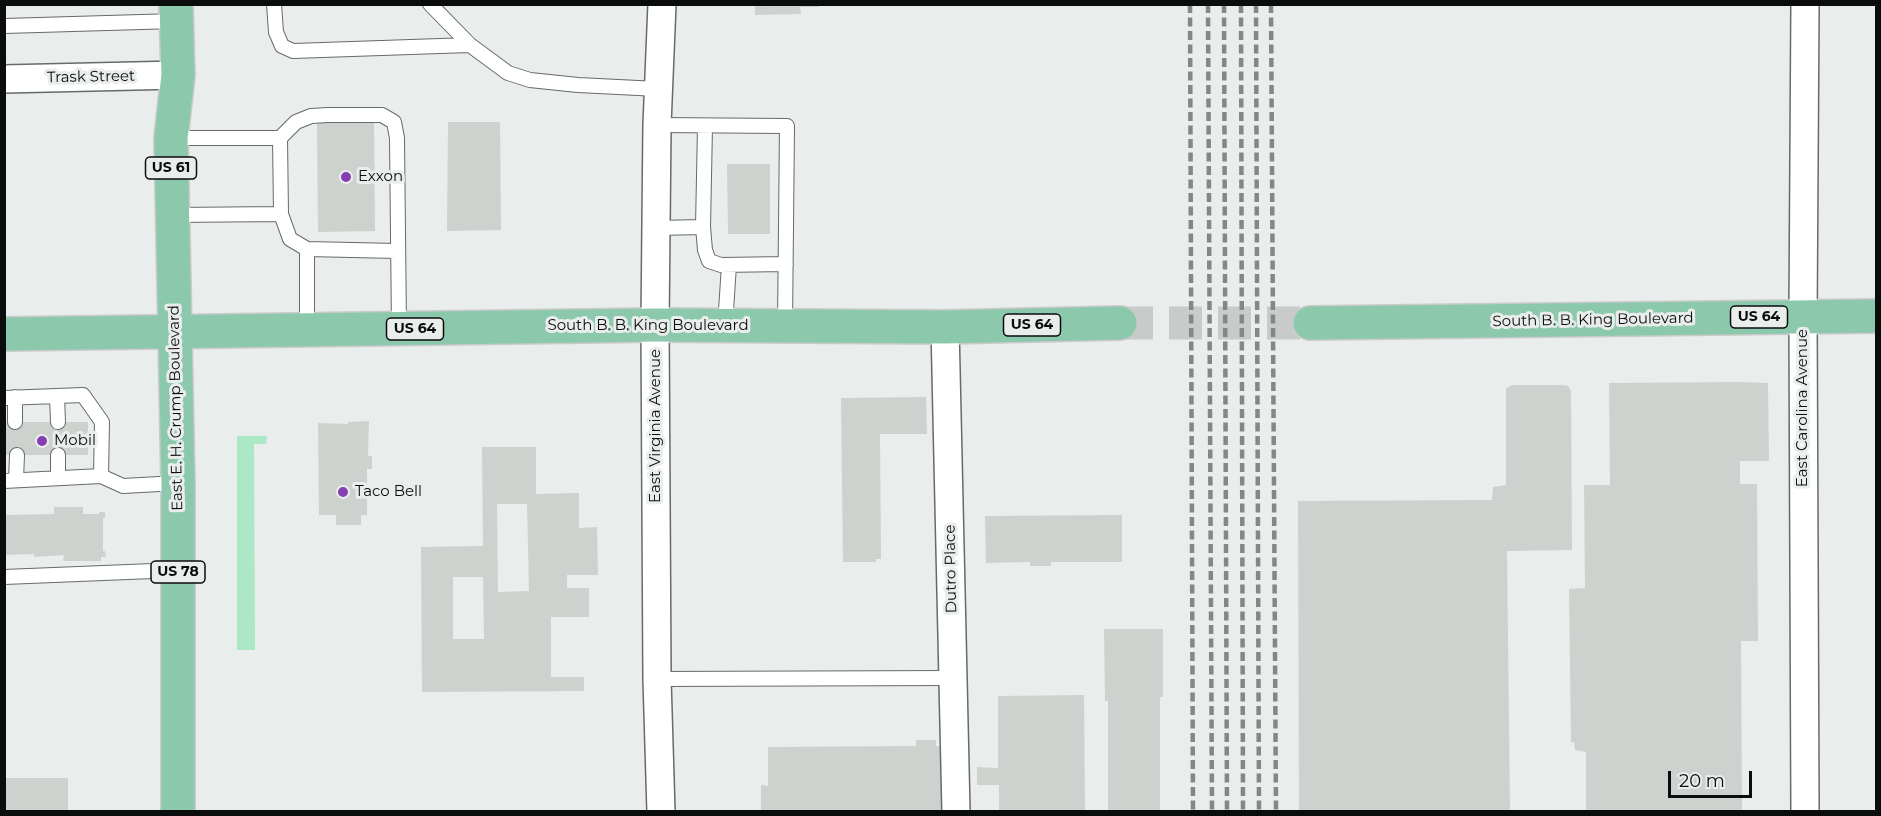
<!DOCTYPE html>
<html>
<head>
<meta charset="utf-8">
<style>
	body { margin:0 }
	#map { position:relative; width:1881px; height:816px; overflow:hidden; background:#e9edeb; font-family:Montserrat,sans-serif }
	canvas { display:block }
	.frame { position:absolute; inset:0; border:6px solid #0b0d0c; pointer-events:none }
	.scale { position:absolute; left:1668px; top:771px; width:84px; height:27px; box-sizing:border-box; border:3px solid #0b0d0c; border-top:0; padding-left:8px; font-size:18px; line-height:21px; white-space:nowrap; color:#0b0d0c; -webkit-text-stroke:4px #e9edeb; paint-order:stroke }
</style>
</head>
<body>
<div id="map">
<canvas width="1881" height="816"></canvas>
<div class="frame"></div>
<div class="scale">20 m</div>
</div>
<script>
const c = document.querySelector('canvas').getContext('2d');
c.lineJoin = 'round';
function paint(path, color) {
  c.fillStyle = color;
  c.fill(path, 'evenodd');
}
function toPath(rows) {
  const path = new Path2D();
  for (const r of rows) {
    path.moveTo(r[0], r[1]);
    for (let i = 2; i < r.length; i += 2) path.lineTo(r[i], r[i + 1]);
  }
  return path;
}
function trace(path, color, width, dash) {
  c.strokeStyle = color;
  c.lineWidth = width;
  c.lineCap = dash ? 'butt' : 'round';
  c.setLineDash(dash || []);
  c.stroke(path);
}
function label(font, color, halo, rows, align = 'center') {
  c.font = font + ' Montserrat,sans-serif';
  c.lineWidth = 6;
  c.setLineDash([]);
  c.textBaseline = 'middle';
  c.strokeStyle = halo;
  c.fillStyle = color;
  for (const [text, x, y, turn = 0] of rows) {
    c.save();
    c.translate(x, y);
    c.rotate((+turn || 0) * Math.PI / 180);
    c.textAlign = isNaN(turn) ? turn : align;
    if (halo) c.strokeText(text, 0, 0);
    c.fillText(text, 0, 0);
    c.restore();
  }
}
const green = toPath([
	[237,436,267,436,266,444,254,444,255,650,237,650]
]);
const building = toPath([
	[755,4,819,4,819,7,800,7,801,14,755,15],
	[448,122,500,122,501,230,447,231],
	[317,123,374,123,375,231,318,232],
	[727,164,770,164,770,234,728,234],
	[1740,382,1768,383,1769,461,1740,461,1740,484,1757,484,1758,641,1741,641,1742,812,1586,812,1586,752,1575,750,1574,742,1571,742,1569,589,1585,588,1584,485,1610,485,1609,383],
	[1563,385,1568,386,1571,391,1572,550,1507,551,1510,812,1299,812,1298,501,1492,500,1493,487,1506,485,1506,388,1512,385],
	[926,397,927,434,880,434,881,559,876,559,876,562,843,562,841,398],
	[369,421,368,456,372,456,372,469,367,469,367,515,361,515,361,525,336,525,336,515,319,515,318,423,348,424,348,422],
	[4,422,88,422,88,455,4,455],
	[482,447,536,447,536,494,579,493,579,528,597,527,598,575,567,575,567,588,589,588,589,617,551,617,551,677,584,677,584,691,422,692,421,547,483,546],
	[497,504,527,504,529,591,498,592],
	[453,577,483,577,484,639,453,639],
	[54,507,83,507,83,514,99,514,99,512,105,512,105,518,103,518,103,551,105,551,106,557,101,557,101,561,63,561,64,555,34,557,34,554,4,555,4,515,54,514],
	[1122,515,1122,562,1051,562,1051,566,1030,566,1030,562,986,563,985,516],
	[1104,629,1163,629,1163,697,1160,697,1160,812,1108,812,1108,701,1105,701],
	[1084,695,1085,812,999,812,999,785,977,785,977,767,998,768,998,696],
	[916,740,936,740,936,746,944,747,952,812,761,812,761,785,768,786,768,747,916,746],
	[4,778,68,778,68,812,4,812]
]);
const primaryTunnel = toPath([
	[1120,323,1310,323]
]);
const service = toPath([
	[274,4,276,32,282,46,293,51,470,45,508,73,530,80,578,85,658,89],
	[430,4,470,45],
	[4,26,176,21],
	[657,125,787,126,785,325],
	[705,126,703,227,705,250,709,261,721,265,786,264],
	[171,138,280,138,296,122,311,116,328,115,382,115,394,122,397,138,399,329],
	[280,138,281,214,290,239,307,249,397,251],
	[173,215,281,214],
	[656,228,703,227],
	[725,326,729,265],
	[307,330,307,249],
	[57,396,58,422],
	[15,397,15,422],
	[4,398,83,395,102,422,101,476,123,486,178,483],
	[58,478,58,455],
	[16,480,17,455],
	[4,481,101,476],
	[4,577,178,570],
	[657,679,953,678]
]);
const minor = toPath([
	[4,79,178,75],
	[945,327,956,812],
	[661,812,657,679,655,325,657,125,662,4],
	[1805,812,1803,316,1805,4]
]);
const primary = toPath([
	[176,4,178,75,171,138,178,483,178,812],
	[1310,323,1876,316],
	[4,334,655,325,945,327,1120,323]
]);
const rail = toPath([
	[1190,4,1193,812],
	[1208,4,1212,812],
	[1224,4,1227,812],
	[1241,4,1243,812],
	[1256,4,1259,812],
	[1271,4,1276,812]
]);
const markers = [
	[346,177,6,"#853fb2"],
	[42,441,6,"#853fb2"],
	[343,492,6,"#853fb2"]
];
const shields = [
	[171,168,51],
	[1759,317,57],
	[1032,325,57],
	[415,329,57],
	[178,572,54]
];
const shieldNames = [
	["US 61",171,168],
	["US 64",1759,317],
	["US 64",1032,325],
	["US 64",415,329],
	["US 78",178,572]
];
const streetNames = [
	["Trask Street",91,77,-1],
	["South B. B. King Boulevard",1593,320,-1],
	["South B. B. King Boulevard",648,326],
	["East E. H. Crump Boulevard",176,408,-91],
	["East Carolina Avenue",1803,408,-90],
	["East Virginia Avenue",656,426,-90],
	["Dutro Place",951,569,-91]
];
const poiNames = [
	["Exxon",358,177],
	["Mobil",54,441],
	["Taco Bell",355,492]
];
paint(green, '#ace7c6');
paint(building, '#ced2cf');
trace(primaryTunnel, '#c8cbca', 33, [33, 16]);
trace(service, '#666a68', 16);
trace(minor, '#666a68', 30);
trace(primary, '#c9caca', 36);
trace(service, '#fff', 14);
trace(minor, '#fff', 27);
trace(primary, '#8cc9ac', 33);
trace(rail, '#848786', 4.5, [9, 4.5]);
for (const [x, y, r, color] of markers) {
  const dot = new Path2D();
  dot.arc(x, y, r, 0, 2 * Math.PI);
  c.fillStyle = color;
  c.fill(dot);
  trace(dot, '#e9edeb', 2);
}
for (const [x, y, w] of shields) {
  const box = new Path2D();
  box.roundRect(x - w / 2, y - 11, w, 22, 4.5);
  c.fillStyle = '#e9edeb';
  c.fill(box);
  trace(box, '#0b0d0c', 1.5);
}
label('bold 14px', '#0b0d0c', null, shieldNames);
label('15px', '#0b0d0c', '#e9edeb', streetNames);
label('15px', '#0b0d0c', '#e9edeb', poiNames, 'left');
</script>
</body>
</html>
